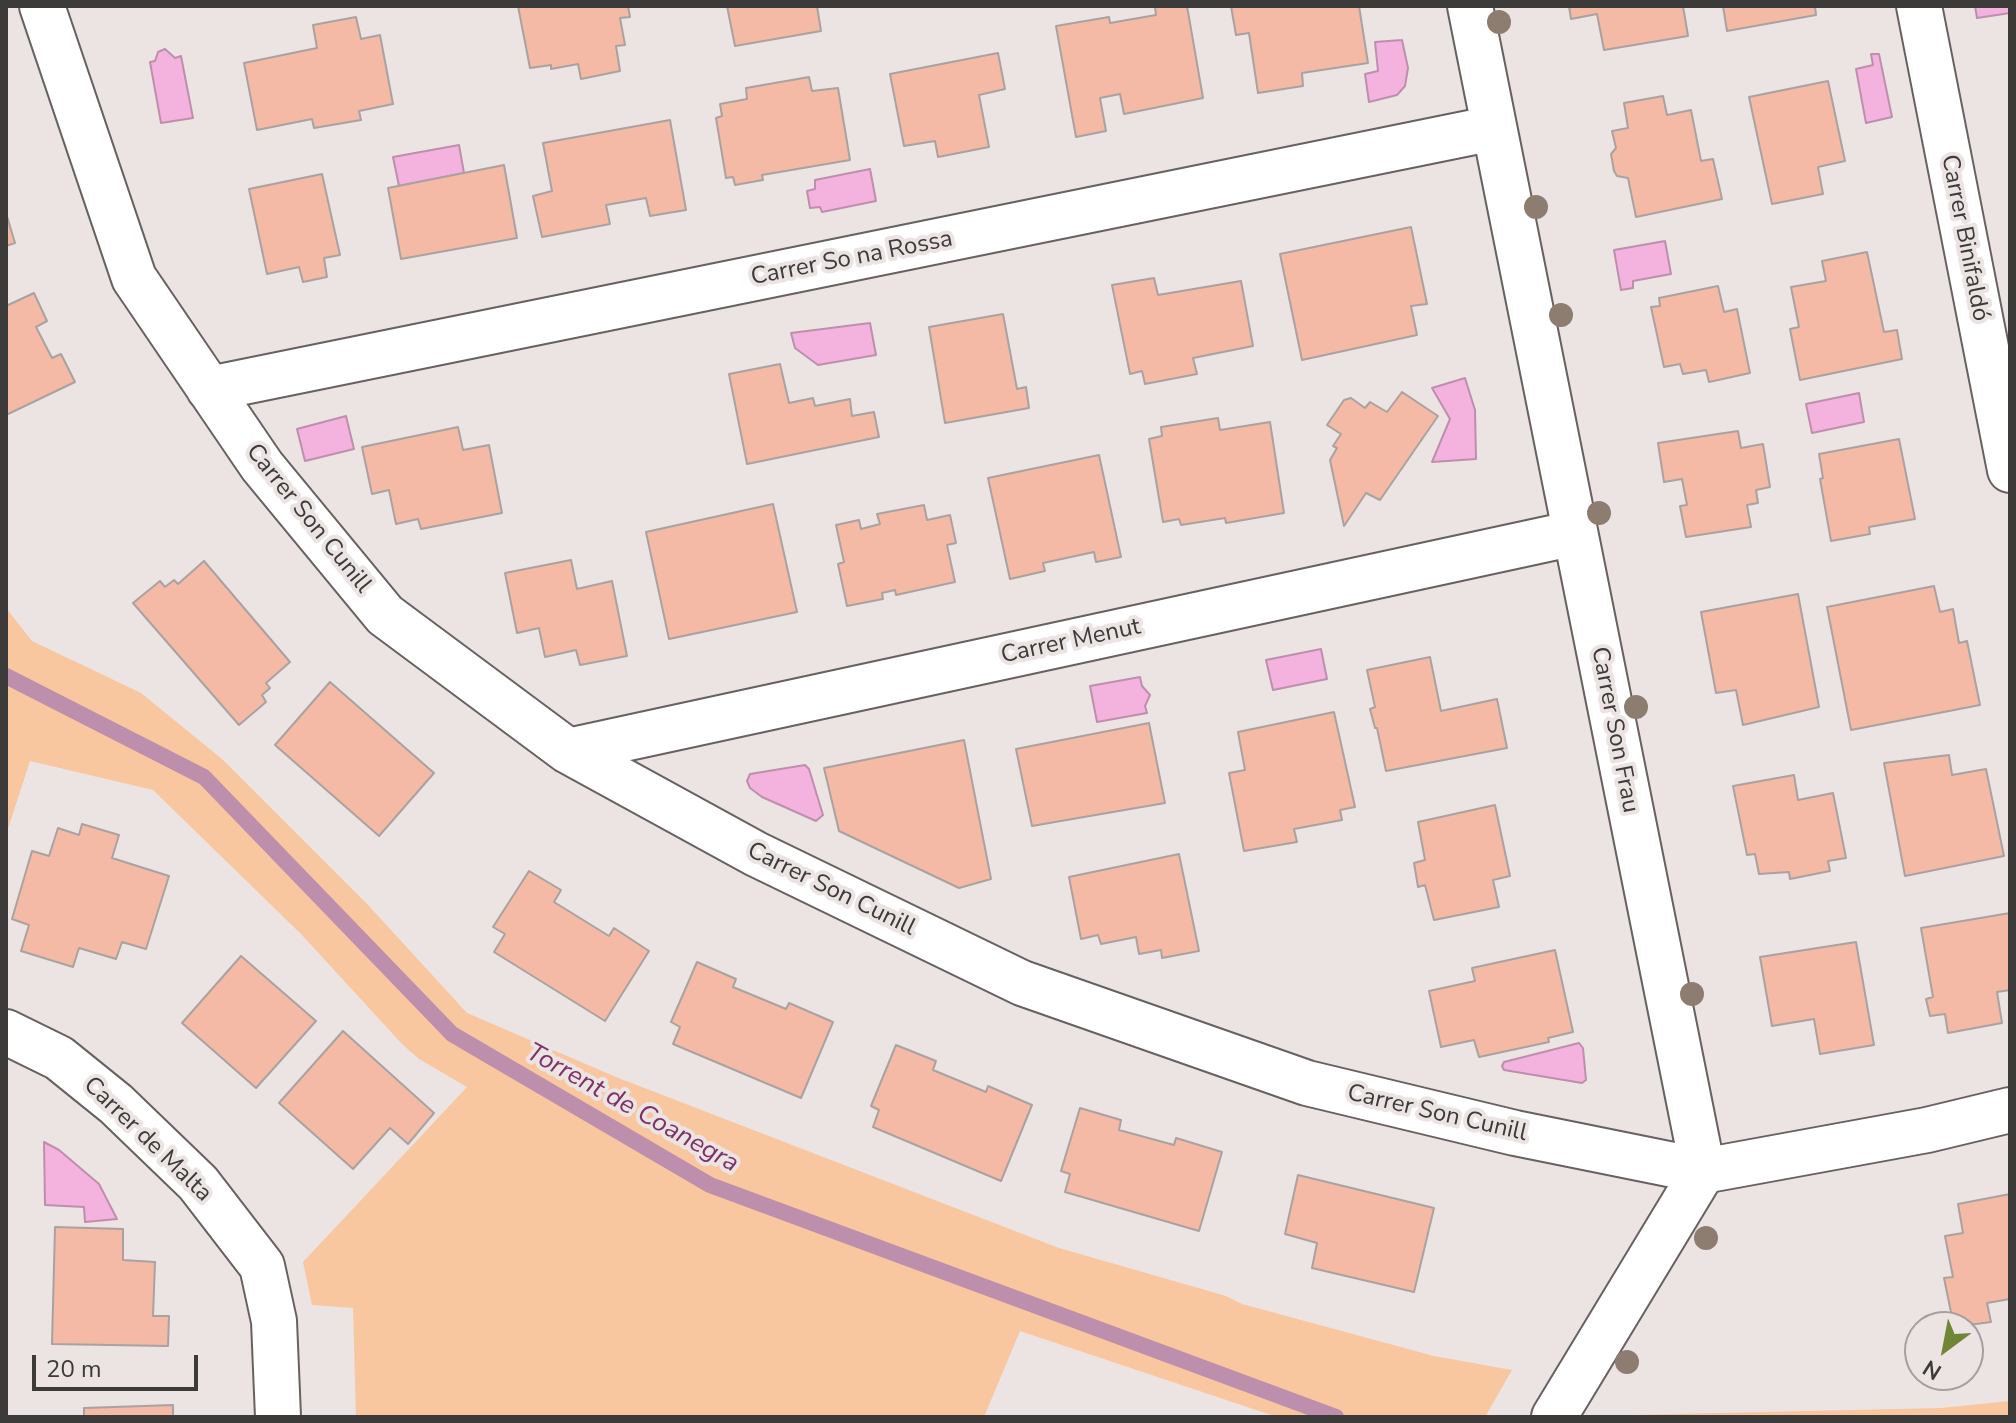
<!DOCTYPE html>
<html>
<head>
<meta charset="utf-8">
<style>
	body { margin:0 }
	#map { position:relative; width:2016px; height:1423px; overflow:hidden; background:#ece3e3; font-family:"Nunito Sans",sans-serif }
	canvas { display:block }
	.frame { position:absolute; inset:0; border:8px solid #3d3a3a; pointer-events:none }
	.north { position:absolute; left:1904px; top:1311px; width:80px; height:80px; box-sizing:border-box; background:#ece3e3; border:2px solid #a69f9f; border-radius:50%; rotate:212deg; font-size:22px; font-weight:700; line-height:32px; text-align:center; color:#3d3a3a }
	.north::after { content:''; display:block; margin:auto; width:28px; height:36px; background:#708536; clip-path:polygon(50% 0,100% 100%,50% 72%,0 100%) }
	.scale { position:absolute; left:32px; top:1355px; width:166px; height:36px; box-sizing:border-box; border:4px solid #3d3a3a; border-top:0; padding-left:10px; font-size:24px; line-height:28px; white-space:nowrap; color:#3d3a3a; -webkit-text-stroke:6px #ece3e3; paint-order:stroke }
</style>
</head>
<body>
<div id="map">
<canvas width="2016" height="1423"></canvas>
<div class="frame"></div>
<div class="north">N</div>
<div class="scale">20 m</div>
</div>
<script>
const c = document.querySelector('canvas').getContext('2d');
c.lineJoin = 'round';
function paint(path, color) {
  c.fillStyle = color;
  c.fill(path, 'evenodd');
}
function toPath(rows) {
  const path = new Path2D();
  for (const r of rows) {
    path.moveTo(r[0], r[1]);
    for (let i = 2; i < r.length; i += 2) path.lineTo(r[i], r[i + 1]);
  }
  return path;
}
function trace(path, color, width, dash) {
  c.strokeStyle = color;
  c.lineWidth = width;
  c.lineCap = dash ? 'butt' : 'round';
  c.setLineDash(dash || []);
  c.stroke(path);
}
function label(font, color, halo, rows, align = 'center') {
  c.font = font + ' "Nunito Sans",sans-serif';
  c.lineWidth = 8;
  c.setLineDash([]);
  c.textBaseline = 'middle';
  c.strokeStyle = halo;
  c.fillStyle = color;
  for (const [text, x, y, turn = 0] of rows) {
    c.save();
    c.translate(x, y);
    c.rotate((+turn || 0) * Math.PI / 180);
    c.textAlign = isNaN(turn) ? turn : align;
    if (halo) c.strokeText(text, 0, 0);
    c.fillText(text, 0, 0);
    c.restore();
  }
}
const green = toPath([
	[6,608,32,641,141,693,222,759,369,906,467,1013,616,1077,1059,1248,1226,1296,1242,1304,1434,1356,1512,1370,1485,1417,1277,1417,1020,1331,984,1417,356,1417,353,1308,312,1305,303,1262,467,1087,419,1059,402,1044,301,934,153,790,30,761,6,835],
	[2010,1401,2010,1417,1630,1417,1629,1415,1941,1408]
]);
const water = toPath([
	[1975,6,2010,6,2010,13,1977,18,1975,6],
	[1402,40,1408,68,1405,86,1397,95,1369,102,1365,74,1378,71,1375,42,1402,40],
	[165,49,175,58,181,56,193,118,161,123,150,62,155,61,158,52,165,49],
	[1871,54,1879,54,1892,117,1866,123,1856,69,1873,65,1871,54],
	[459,145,464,173,399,186,393,157,459,145],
	[870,169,876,201,822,212,820,207,810,208,807,191,815,189,815,180,870,169],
	[1665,241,1671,274,1633,281,1633,288,1621,290,1614,250,1665,241],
	[870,323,876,355,818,365,795,348,791,333,870,323],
	[1465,378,1475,410,1476,459,1432,462,1450,419,1432,388,1465,378],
	[1859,393,1864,422,1812,433,1806,404,1859,393],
	[346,416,354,449,305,461,297,429,346,416],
	[1321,649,1327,679,1273,690,1266,660,1321,649],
	[1140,677,1142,686,1150,695,1145,706,1147,713,1097,722,1090,686,1140,677],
	[805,765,809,769,823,815,816,821,762,797,750,788,747,781,750,774,805,765],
	[1579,1043,1583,1048,1586,1080,1582,1083,1504,1070,1502,1066,1504,1062,1579,1043],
	[44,1142,59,1150,99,1184,117,1219,85,1222,84,1207,45,1205,44,1142]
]);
const stream = toPath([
	[6,676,204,777,452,1034,710,1185,1336,1417]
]);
const building = toPath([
	[518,6,628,6,630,17,620,18,625,45,616,46,620,71,581,79,578,64,551,69,551,65,530,68,518,6],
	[727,6,817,6,821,31,735,46,727,6],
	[1162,6,1187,6,1203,98,1124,114,1120,94,1100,98,1106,131,1076,137,1056,26,1109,17,1110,23,1156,15,1155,7,1162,6],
	[1231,6,1359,6,1368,63,1302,73,1303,86,1258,93,1249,33,1236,35,1231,6],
	[1569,6,1683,6,1688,36,1604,50,1597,14,1571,19,1569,6],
	[1723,6,1815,6,1816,15,1727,31,1723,6],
	[356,17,361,39,380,35,393,104,359,111,361,120,314,128,312,119,257,130,244,63,317,48,313,25,356,17],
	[998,53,1005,89,979,95,989,147,938,157,935,141,904,146,890,74,998,53],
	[809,77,812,91,838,88,850,160,762,175,763,180,735,185,733,177,726,178,716,118,722,116,720,104,747,99,746,88,809,77],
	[1828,81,1845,161,1818,167,1823,194,1772,204,1749,97,1828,81],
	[1663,96,1667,115,1691,110,1701,161,1713,159,1722,199,1636,217,1628,178,1617,176,1614,171,1611,154,1616,148,1612,131,1628,128,1624,103,1663,96],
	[670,120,686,210,650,216,646,198,606,205,610,224,542,237,533,196,552,191,543,143,670,120],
	[504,165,517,238,401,259,388,188,504,165],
	[322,174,340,255,324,258,327,277,303,282,299,267,267,274,249,189,322,174],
	[6,213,15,243,6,246,6,213],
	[1411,227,1427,304,1411,306,1417,335,1302,360,1280,254,1411,227],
	[1867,252,1884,332,1897,330,1902,359,1800,380,1790,329,1799,327,1791,287,1826,281,1822,261,1867,252],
	[1154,278,1158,295,1241,281,1253,346,1193,358,1197,374,1145,384,1142,371,1130,374,1112,285,1154,278],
	[1718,286,1724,312,1737,309,1750,373,1709,382,1706,370,1683,374,1680,364,1664,367,1651,307,1660,306,1659,298,1718,286],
	[34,293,47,321,36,327,52,358,61,354,75,382,6,415,6,306,34,293],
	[1003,314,1017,389,1026,387,1029,408,945,423,929,327,1003,314],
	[780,364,789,403,813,398,815,406,850,399,852,416,874,412,879,437,747,464,729,374,780,364],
	[1402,392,1438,416,1380,500,1366,493,1344,526,1330,460,1337,448,1333,446,1341,434,1327,425,1344,400,1351,398,1365,408,1370,402,1387,412,1402,392],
	[1218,418,1220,430,1270,422,1284,513,1226,523,1225,518,1181,525,1179,519,1163,522,1149,439,1162,436,1161,427,1218,418],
	[458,427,463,450,489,445,502,513,421,529,418,519,396,524,389,490,372,494,362,447,458,427],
	[1738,431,1741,448,1763,444,1770,487,1756,490,1758,503,1747,505,1751,527,1686,537,1680,506,1687,505,1682,479,1664,482,1658,443,1738,431],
	[1899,439,1915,519,1869,527,1870,534,1831,541,1820,479,1823,478,1819,454,1899,439],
	[1099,455,1121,557,1096,562,1094,552,1043,563,1045,571,1010,579,988,478,1099,455],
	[773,504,797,612,669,639,646,532,773,504],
	[924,505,927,520,950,515,956,543,947,545,955,582,896,595,895,590,882,593,883,599,847,606,838,564,844,562,836,525,859,520,861,529,880,524,877,514,924,505],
	[571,560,577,589,612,581,627,656,580,665,576,650,545,657,539,628,517,633,505,573,571,560],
	[204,561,290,662,266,683,270,688,262,695,266,702,239,725,133,603,160,581,165,587,174,580,178,584,204,561],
	[1934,586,1940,612,1953,609,1959,643,1967,641,1980,705,1851,730,1827,607,1934,586],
	[1798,594,1819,707,1743,725,1736,690,1716,693,1701,612,1798,594],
	[1430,657,1441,711,1497,699,1507,748,1386,771,1377,728,1375,728,1370,709,1375,707,1367,670,1430,657],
	[330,682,434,773,379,836,275,745,330,682],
	[1334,712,1355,807,1340,810,1342,820,1294,829,1297,842,1244,851,1229,773,1245,770,1238,732,1334,712],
	[1149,723,1165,803,1032,826,1016,749,1149,723],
	[964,740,991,879,959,888,839,831,824,768,964,740],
	[1949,755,1952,775,1986,769,2004,856,1905,876,1884,763,1949,755],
	[1794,775,1798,800,1833,793,1846,858,1828,861,1830,871,1790,879,1789,872,1759,874,1755,854,1747,855,1733,786,1794,775],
	[1495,805,1510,876,1493,880,1499,907,1434,920,1425,885,1418,887,1414,863,1425,860,1418,822,1495,805],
	[82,824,119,835,112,858,169,876,146,949,122,942,116,959,79,948,73,967,21,951,29,925,12,919,32,851,49,856,58,828,79,835,82,824],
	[1179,854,1199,951,1162,958,1161,950,1139,954,1136,937,1101,944,1098,935,1081,939,1069,877,1179,854],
	[529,871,561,890,554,902,609,936,614,928,649,951,605,1021,494,952,505,934,493,927,529,871],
	[2010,913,2010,990,1997,992,2002,1023,1948,1033,1945,1014,1930,1016,1926,999,1933,997,1921,928,2010,913],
	[1856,942,1874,1045,1820,1054,1814,1019,1772,1026,1760,957,1856,942],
	[1555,950,1573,1032,1548,1038,1549,1042,1479,1057,1474,1040,1441,1047,1429,991,1475,981,1472,968,1555,950],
	[241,956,316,1021,256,1088,182,1023,241,956],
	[697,962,736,979,733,987,786,1009,789,1003,833,1022,801,1098,673,1044,680,1027,671,1022,697,962],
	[343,1031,434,1113,408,1144,390,1128,353,1169,279,1103,343,1031],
	[896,1045,936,1061,933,1070,986,1092,988,1086,1032,1105,1001,1181,873,1127,879,1110,871,1106,896,1045],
	[1080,1108,1121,1120,1119,1130,1174,1145,1176,1138,1222,1152,1199,1231,1065,1192,1070,1174,1061,1171,1080,1108],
	[1298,1175,1434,1208,1414,1292,1312,1268,1317,1243,1285,1234,1298,1175],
	[2010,1194,2010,1299,1987,1303,1991,1322,1954,1327,1944,1278,1953,1277,1945,1236,1963,1233,1958,1204,2010,1194],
	[55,1227,123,1229,123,1260,155,1262,153,1316,169,1316,168,1346,52,1344,55,1227],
	[173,1405,173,1417,84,1417,84,1408,173,1405]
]);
const street = toPath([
	[42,6,134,278,262,466,385,615,568,751,756,854,1022,983,1307,1083,1515,1133,1703,1171,1927,1130,2010,1110],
	[1470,6,1703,1171,1554,1417],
	[1919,6,2010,470],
	[209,389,1494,128],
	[568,751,1575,533],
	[6,1032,59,1058,116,1104,198,1183,262,1266,274,1321,278,1417]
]);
const trees = [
	[1499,22],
	[1536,207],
	[1561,315],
	[1599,513],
	[1636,707],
	[1692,994],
	[1706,1238],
	[1627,1362]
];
const streetNames = [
	["Carrer Binifaldó",1964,238,79],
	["Carrer So na Rossa",852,259,-11],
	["Carrer Son Cunill",308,519,51],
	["Carrer Menut",1071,642,-12],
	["Carrer Son Frau",1614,730,79],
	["Carrer Son Cunill",831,890,26],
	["Carrer Son Cunill",1437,1114,13],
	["Carrer de Malta",147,1140,44]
];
const waterNames = [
	["Torrent de Coanegra",632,1109,29]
];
paint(green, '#f8c79f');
paint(water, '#f4b3de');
trace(water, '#bd8fad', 2);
trace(stream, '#bd8fad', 16);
paint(building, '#f5baa5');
trace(building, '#a9a2a0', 2);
trace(street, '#676160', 48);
trace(street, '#fff', 44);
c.fillStyle = '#8d7c70';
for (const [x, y] of trees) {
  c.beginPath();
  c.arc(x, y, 12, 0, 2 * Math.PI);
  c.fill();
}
label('24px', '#3d3a3a', '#ece3e3', streetNames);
label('italic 26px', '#7c3268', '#ece3e3', waterNames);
</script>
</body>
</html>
